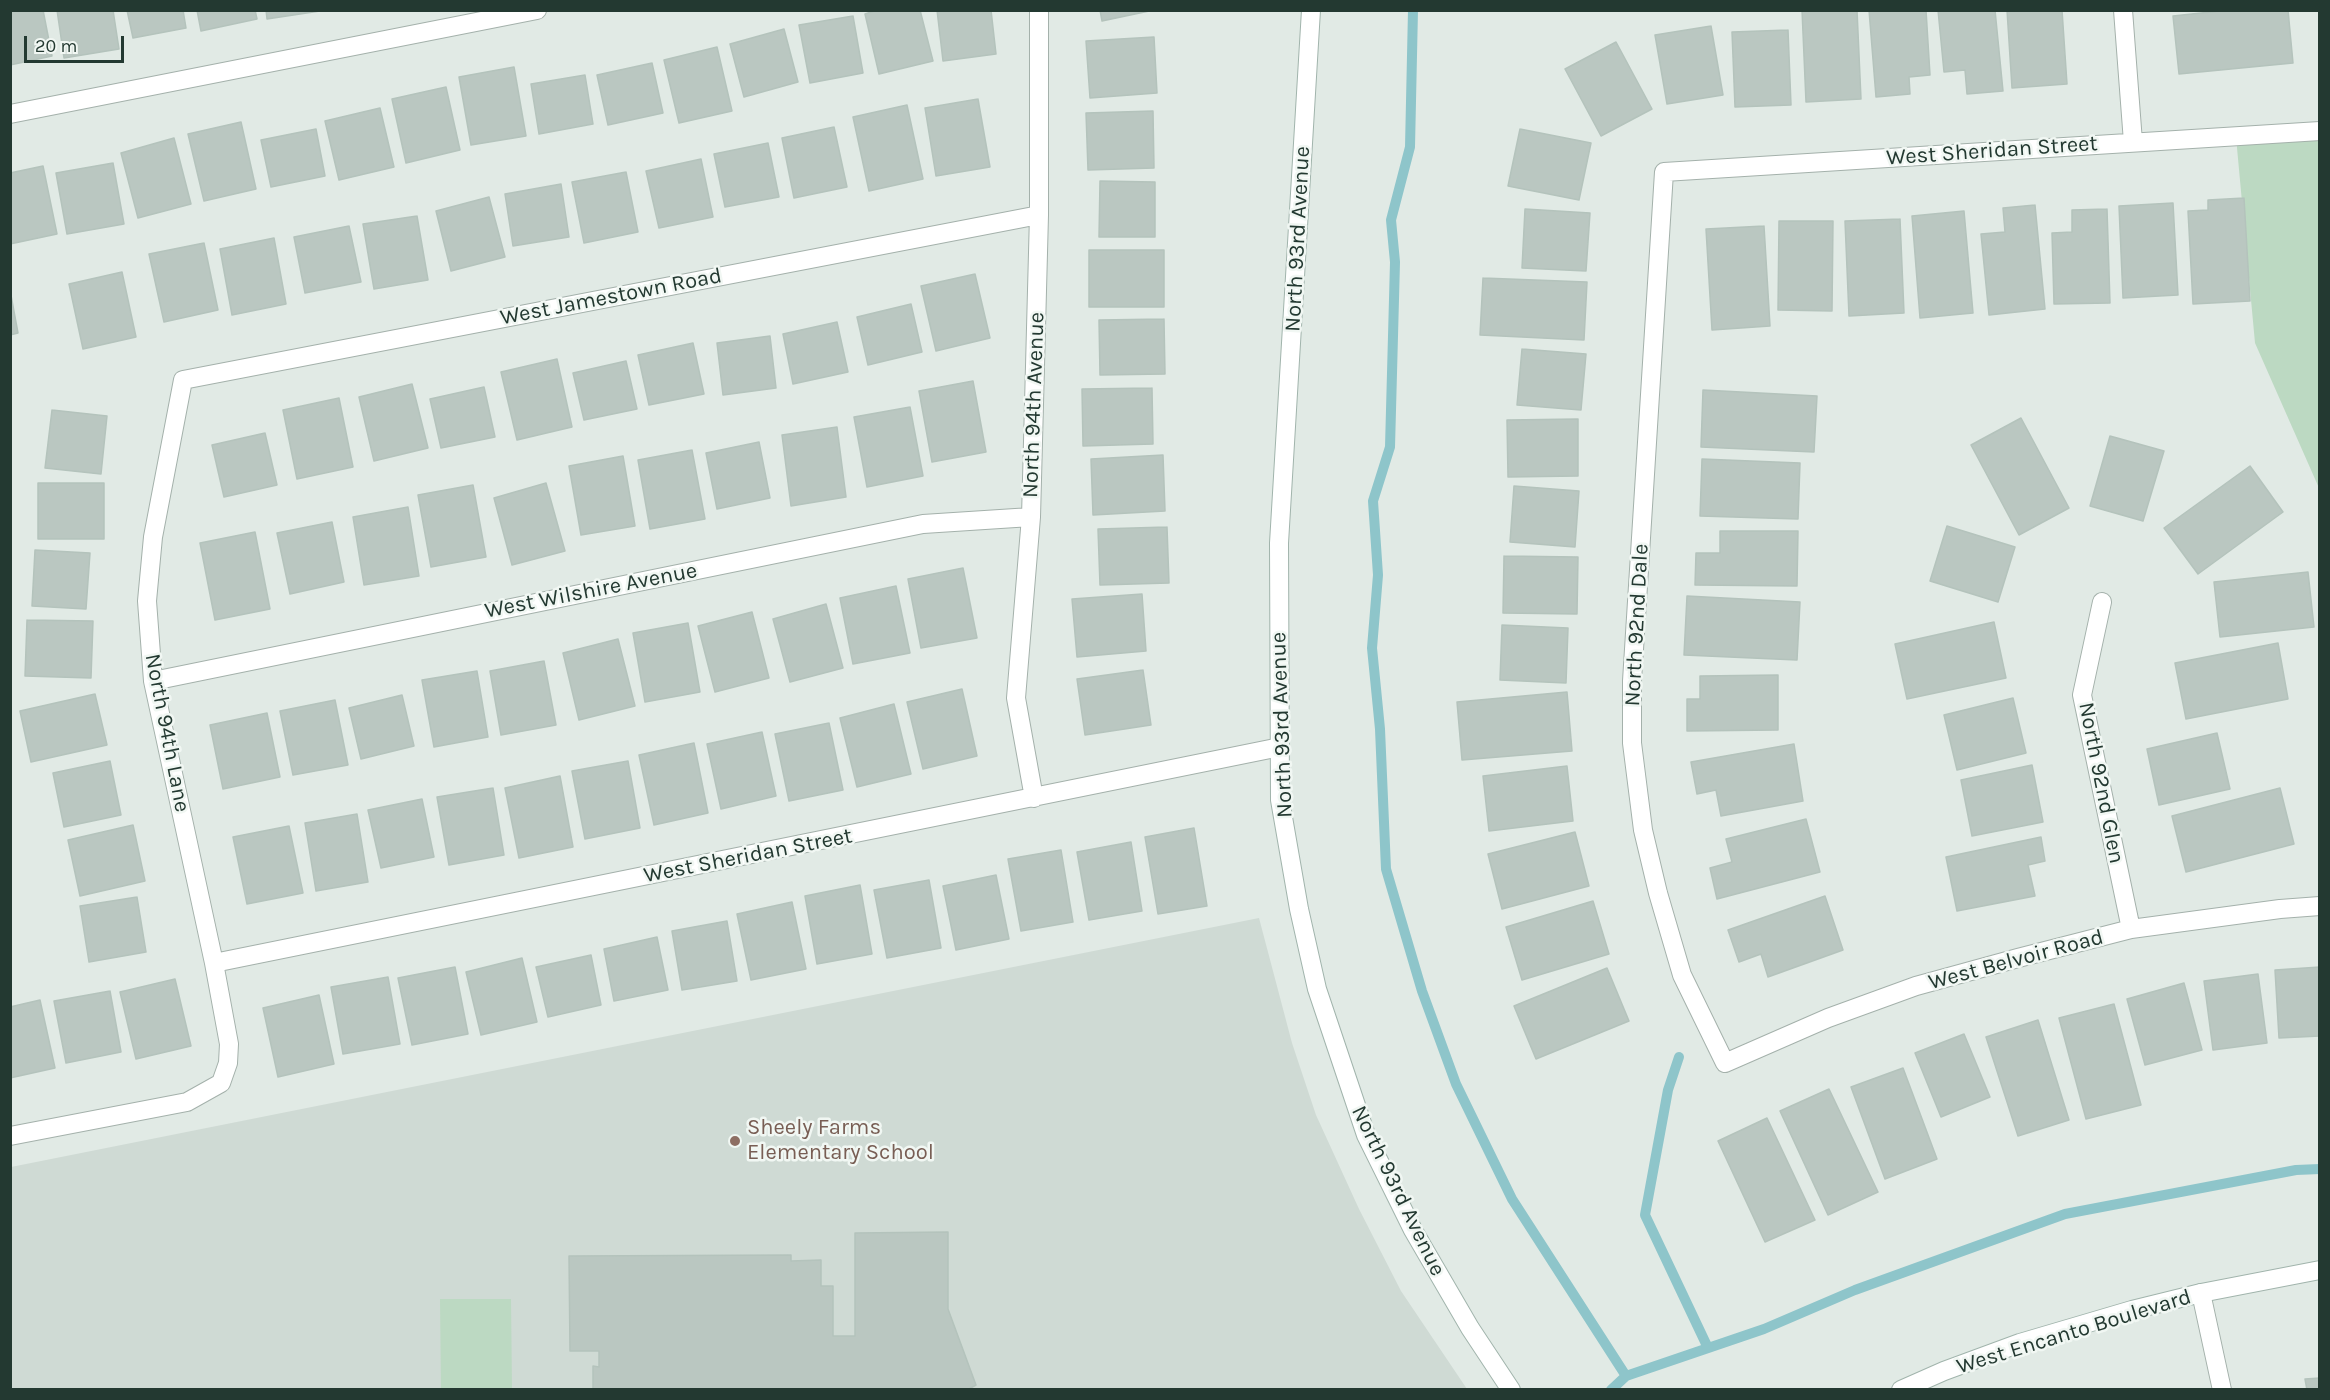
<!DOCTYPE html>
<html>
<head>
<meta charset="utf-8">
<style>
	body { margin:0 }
	#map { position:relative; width:2330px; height:1400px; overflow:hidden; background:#e1eae5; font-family:Karla,sans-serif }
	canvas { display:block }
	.frame { position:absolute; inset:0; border:12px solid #233931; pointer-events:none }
	.scale { position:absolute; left:24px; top:36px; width:100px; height:27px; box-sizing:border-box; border:3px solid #233931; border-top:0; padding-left:8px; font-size:18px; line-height:21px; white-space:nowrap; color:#233931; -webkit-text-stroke:4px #f1f7f3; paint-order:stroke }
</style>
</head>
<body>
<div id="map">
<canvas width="2330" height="1400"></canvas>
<div class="frame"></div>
<div class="scale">20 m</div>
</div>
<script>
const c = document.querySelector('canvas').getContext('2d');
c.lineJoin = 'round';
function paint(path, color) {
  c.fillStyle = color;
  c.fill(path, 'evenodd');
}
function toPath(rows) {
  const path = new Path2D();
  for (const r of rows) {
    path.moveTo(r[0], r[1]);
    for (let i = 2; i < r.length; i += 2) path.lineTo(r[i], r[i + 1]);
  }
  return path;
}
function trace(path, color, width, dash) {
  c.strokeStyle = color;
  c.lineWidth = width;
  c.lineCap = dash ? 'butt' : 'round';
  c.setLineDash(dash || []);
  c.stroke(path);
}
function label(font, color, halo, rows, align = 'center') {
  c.font = font + ' Karla,sans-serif';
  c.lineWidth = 5;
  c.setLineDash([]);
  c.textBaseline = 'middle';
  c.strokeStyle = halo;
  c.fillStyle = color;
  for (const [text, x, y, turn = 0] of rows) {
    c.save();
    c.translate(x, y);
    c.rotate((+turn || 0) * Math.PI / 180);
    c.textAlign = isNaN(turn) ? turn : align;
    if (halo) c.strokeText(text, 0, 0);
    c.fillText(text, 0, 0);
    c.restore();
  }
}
const built = toPath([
	[1259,918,1292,1043,1316,1115,1359,1209,1401,1291,1467,1389,11,1390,11,1167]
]);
const green = toPath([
	[2319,131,2319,488,2255,343,2236,137],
	[440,1299,511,1299,512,1389,441,1389]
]);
const stream = toPath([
	[1413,10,1410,147,1391,220,1395,262,1390,447,1373,501,1378,575,1372,648,1380,729,1386,869,1422,991,1456,1084,1512,1199,1626,1376],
	[1679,1057,1668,1090,1645,1215,1708,1348],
	[1611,1390,1626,1376,1764,1329,1855,1290,2065,1214,2296,1170,2320,1169]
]);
const building = toPath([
	[10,10,43,10,52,56,10,65,10,10],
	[57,10,113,10,119,49,64,58,57,10],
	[127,10,183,10,186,28,133,38,127,10],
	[197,10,255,10,257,19,201,31,197,10],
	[266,10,320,10,320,11,267,19,266,10],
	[877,10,920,10,933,61,879,74,865,14,877,10],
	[937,10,991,10,996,54,943,61,937,10],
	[1100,10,1154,10,1102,21,1100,10],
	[1802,10,1857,10,1861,99,1806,102,1802,10],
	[1869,10,1926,10,1930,75,1909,77,1910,94,1876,97,1869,10],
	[1938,10,1995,10,2003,91,1967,94,1965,70,1944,72,1938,10],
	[2007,10,2062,10,2067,84,2012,88,2007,10],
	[2229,10,2288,10,2293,63,2179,74,2173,16,2229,10],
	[853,16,863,73,810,83,799,25,853,16],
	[1711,26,1723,95,1667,104,1655,35,1711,26],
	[784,29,798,82,744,97,730,44,784,29],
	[1788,30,1791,105,1735,107,1732,32,1788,30],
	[1154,37,1157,93,1090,98,1086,41,1154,37],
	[1616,42,1652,109,1601,136,1565,69,1616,42],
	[717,47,732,111,679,123,664,60,717,47],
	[652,63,663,113,608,125,597,75,652,63],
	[514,67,526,136,471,145,459,77,514,67],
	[585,75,593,124,539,134,531,84,585,75],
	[446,87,460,150,406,163,392,99,446,87],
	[978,99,990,167,936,176,925,108,978,99],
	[907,105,923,179,869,191,853,117,907,105],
	[380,108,394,167,339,180,325,121,380,108],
	[1153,111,1154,168,1088,170,1086,113,1153,111],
	[241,122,256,189,204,201,188,134,241,122],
	[834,127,847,187,794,198,782,138,834,127],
	[316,129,325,176,271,187,261,140,316,129],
	[1520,129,1591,143,1579,200,1508,186,1520,129],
	[174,138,191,204,138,218,121,153,174,138],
	[768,143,779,197,725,207,714,154,768,143],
	[701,159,713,217,659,228,646,171,701,159],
	[113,163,124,224,67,234,56,173,113,163],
	[43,166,57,234,10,244,10,173,43,166],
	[626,172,638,232,584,243,572,182,626,172],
	[1100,181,1155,182,1155,237,1099,237,1100,181],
	[561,184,569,237,513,246,505,194,561,184],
	[489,197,505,257,451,271,436,211,489,197],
	[2244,198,2250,301,2193,304,2188,211,2208,210,2208,200,2244,198],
	[2173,203,2178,295,2123,298,2119,206,2173,203],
	[2035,205,2045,309,1989,315,1981,234,2005,232,2003,208,2035,205],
	[1525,209,1590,213,1586,271,1522,268,1525,209],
	[2107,209,2110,303,2054,304,2052,233,2072,232,2072,210,2107,209],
	[1964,211,1973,313,1920,318,1912,216,1964,211],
	[417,216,428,280,374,289,363,224,417,216],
	[1900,219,1904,313,1849,316,1845,221,1900,219],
	[1779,221,1833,221,1832,311,1778,310,1779,221],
	[349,226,361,282,305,293,294,237,349,226],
	[1764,226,1770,326,1712,330,1706,229,1764,226],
	[274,238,286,304,232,315,220,249,274,238],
	[204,243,218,310,164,322,149,254,204,243],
	[1089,250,1164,250,1164,307,1089,307,1089,250],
	[122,272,136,337,83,349,69,284,122,272],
	[975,274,990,338,936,351,921,286,975,274],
	[1483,278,1587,282,1584,340,1480,335,1483,278],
	[10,290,18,333,10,335,10,290],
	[911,304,922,352,868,365,857,317,911,304],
	[1164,319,1165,374,1100,375,1099,320,1164,319],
	[837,322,848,372,793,384,783,334,837,322],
	[770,336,776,388,723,395,717,343,770,336],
	[693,343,704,394,649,405,638,355,693,343],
	[1522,349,1586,354,1581,410,1517,405,1522,349],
	[557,359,572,427,517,440,501,372,557,359],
	[626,361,637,409,584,420,573,373,626,361],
	[973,381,986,452,932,462,919,391,973,381],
	[412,384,428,448,374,461,359,397,412,384],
	[484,387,495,437,441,448,430,399,484,387],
	[1152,388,1153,444,1083,446,1082,389,1152,388],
	[1703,390,1817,396,1814,452,1701,447,1703,390],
	[339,398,353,467,297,479,283,410,339,398],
	[910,407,923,476,867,487,854,417,910,407],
	[52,410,107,416,101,474,45,468,52,410],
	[2021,418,2069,508,2019,535,1971,445,2021,418],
	[1578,419,1578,476,1508,477,1507,420,1578,419],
	[837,427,846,497,791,506,782,435,837,427],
	[265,433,277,485,224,497,212,445,265,433],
	[2110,436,2164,451,2143,521,2090,506,2110,436],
	[759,442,770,498,717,509,706,453,759,442],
	[692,450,705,519,650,529,638,460,692,450],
	[1163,455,1165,511,1093,515,1091,459,1163,455],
	[623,456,635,526,581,535,569,466,623,456],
	[1702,459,1800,463,1798,519,1700,516,1702,459],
	[2250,466,2283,512,2198,574,2164,528,2250,466],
	[38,483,104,483,104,539,38,539,38,483],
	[546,483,565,551,512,565,494,498,546,483],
	[473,485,486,557,431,567,418,495,473,485],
	[1514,486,1579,491,1575,547,1510,542,1514,486],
	[408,507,419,576,364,585,353,517,408,507],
	[332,522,344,582,290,594,277,533,332,522],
	[1947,526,2015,547,1998,602,1930,581,1947,526],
	[1167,527,1169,583,1100,585,1098,529,1167,527],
	[1720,531,1798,531,1797,586,1695,585,1696,553,1720,553,1720,531],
	[255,532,270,609,215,620,200,543,255,532],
	[35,550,90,553,86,609,32,606,35,550],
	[1504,556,1578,557,1577,614,1503,613,1504,556],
	[963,568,977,638,921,648,908,579,963,568],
	[2308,572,2314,627,2220,637,2214,582,2308,572],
	[896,586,910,653,853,664,840,598,896,586],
	[1142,594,1146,651,1077,657,1072,599,1142,594],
	[1687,596,1800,602,1797,660,1684,655,1687,596],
	[826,604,843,668,790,682,773,619,826,604],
	[752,612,769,678,715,692,698,626,752,612],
	[27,620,93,621,91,678,25,676,27,620],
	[1994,622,2006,678,1907,699,1895,644,1994,622],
	[688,623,700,692,645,702,633,633,688,623],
	[1502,625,1568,628,1566,683,1500,680,1502,625],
	[618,639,635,706,579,720,563,653,618,639],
	[2278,643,2288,699,2186,719,2175,663,2278,643],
	[544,661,556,725,501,735,490,671,544,661],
	[1143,670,1151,725,1085,735,1077,679,1143,670],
	[477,671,488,737,434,747,422,680,477,671],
	[1778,675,1778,730,1687,731,1687,699,1700,699,1700,676,1778,675],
	[962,689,977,756,923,769,907,702,962,689],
	[1567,692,1572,751,1462,760,1457,702,1567,692],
	[95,694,107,745,31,762,20,711,95,694],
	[402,695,414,746,361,759,349,708,402,695],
	[2013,698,2026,753,1957,770,1944,715,2013,698],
	[335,700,348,765,293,775,280,711,335,700],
	[894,704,911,774,857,787,840,718,894,704],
	[267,713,280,777,223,789,210,725,267,713],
	[829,723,843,790,789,801,775,734,829,723],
	[762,732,776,796,721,809,707,744,762,732],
	[2217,733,2230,789,2159,805,2147,749,2217,733],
	[694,743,708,813,654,825,639,755,694,743],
	[1794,744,1803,801,1721,816,1716,790,1697,794,1691,762,1794,744],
	[110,761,121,815,64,827,53,773,110,761],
	[628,761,640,828,585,839,572,771,628,761],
	[2032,765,2043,822,1972,836,1961,780,2032,765],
	[1567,766,1573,821,1489,831,1483,776,1567,766],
	[560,776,573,847,519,858,505,788,560,776],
	[493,788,504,855,449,865,437,797,493,788],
	[2280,788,2294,844,2186,872,2172,816,2280,788],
	[422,799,434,857,381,868,368,810,422,799],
	[357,814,368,882,316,891,305,823,357,814],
	[1806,819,1820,872,1717,899,1710,868,1732,862,1726,839,1806,819],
	[133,825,145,881,80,896,68,840,133,825],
	[289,826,303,893,247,904,233,837,289,826],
	[1194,828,1207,906,1158,914,1145,837,1194,828],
	[1575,832,1589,886,1502,909,1488,854,1575,832],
	[2041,837,2045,861,2028,865,2035,896,1957,911,1946,857,2041,837],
	[1131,842,1142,911,1089,920,1077,852,1131,842],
	[1061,850,1073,922,1021,931,1008,859,1061,850],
	[996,875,1009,939,956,950,943,886,996,875],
	[929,880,941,948,887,958,874,890,929,880],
	[860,885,872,954,817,964,805,896,860,885],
	[1825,896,1843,950,1768,977,1761,954,1739,962,1728,930,1825,896],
	[137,897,146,952,89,962,80,906,137,897],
	[1593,901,1609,954,1522,980,1506,927,1593,901],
	[792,902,806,969,751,980,737,914,792,902],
	[727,921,737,981,682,990,672,931,727,921],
	[657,937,668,990,614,1001,604,949,657,937],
	[591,955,601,1005,548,1017,536,967,591,955],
	[522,958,537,1022,481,1035,466,972,522,958],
	[455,967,468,1034,412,1045,398,978,455,967],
	[2320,967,2320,1036,2279,1038,2275,970,2320,967],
	[1607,968,1629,1021,1536,1059,1514,1006,1607,968],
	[2258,974,2267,1043,2213,1050,2204,981,2258,974],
	[388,977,400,1044,343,1054,331,987,388,977],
	[175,979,191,1046,136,1059,120,992,175,979],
	[2184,983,2202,1050,2145,1065,2127,999,2184,983],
	[110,991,121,1052,66,1063,54,1001,110,991],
	[319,995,334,1064,278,1077,263,1008,319,995],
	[40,1000,55,1068,10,1078,10,1007,40,1000],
	[2114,1004,2141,1105,2086,1119,2059,1018,2114,1004],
	[2038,1020,2069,1120,2018,1136,1986,1037,2038,1020],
	[1964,1034,1990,1097,1941,1117,1915,1053,1964,1034],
	[1903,1068,1937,1159,1885,1179,1851,1087,1903,1068],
	[1829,1089,1878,1192,1828,1215,1780,1111,1829,1089],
	[1767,1118,1815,1220,1765,1242,1718,1141,1767,1118],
	[948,1232,948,1309,976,1385,967,1390,593,1390,593,1366,599,1367,599,1351,570,1351,569,1256,791,1255,791,1261,821,1260,821,1286,833,1286,833,1336,855,1336,855,1233,948,1232],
	[2320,1378,2320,1390,2307,1390,2305,1379,2320,1378]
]);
const street = toPath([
	[2123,10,2133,142],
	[10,114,537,10],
	[2320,131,1664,172,1632,681,1632,743,1643,830,1658,893,1682,975,1725,1063,1828,1018,1916,986,2018,958,2131,929,2280,909,2320,906],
	[2102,602,2082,695,2131,929],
	[153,681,923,524,1031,517],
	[1034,798,1016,698,1031,517,1039,215,1039,10],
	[214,963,1280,747],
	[10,1136,187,1102,221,1083,228,1063,229,1044,214,963,153,681,147,601,153,537,183,380,1039,215],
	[2201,1293,2222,1390]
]);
const secondary = toPath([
	[1311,10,1279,543,1280,800,1299,909,1317,989,1366,1135,1413,1230,1470,1328,1511,1390],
	[1901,1390,1944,1371,2020,1343,2132,1310,2201,1293,2320,1270]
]);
const markers = [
	[735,1141,6,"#8d6e63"]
];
const streetNames = [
	["West Sheridan Street",1992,151,-4],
	["North 93rd Avenue",1298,239,-87],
	["West Jamestown Road",611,297,-11],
	["North 94th Avenue",1034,405,-88],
	["West Wilshire Avenue",591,591,-11],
	["North 92nd Dale",1637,625,-87],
	["North 93rd Avenue",1282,725,-92],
	["North 94th Lane",167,733,79],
	["North 92nd Glen",2101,783,79],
	["West Sheridan Street",748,856,-11],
	["West Belvoir Road",2016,960,-15],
	["North 93rd Avenue",1398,1191,64],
	["West Encanto Boulevard",2074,1332,-17]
];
const educationNames = [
	["Sheely Farms",747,1128],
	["Elementary School",747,1153]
];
paint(built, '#cfdad4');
paint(green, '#bcd9c2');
trace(stream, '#8ec5ca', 10);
paint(building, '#bac7c1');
trace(building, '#b4c3bc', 1.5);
trace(street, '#a4b1ab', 20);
trace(secondary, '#a1b4ac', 20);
trace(street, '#fff', 18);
trace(secondary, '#fff', 18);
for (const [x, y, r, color] of markers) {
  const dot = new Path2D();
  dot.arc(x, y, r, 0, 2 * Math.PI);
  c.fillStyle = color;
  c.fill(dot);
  trace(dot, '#f1f7f3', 2);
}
label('22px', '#233931', '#f1f7f3', streetNames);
label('22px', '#785e54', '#f1f7f3', educationNames, 'left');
</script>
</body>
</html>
